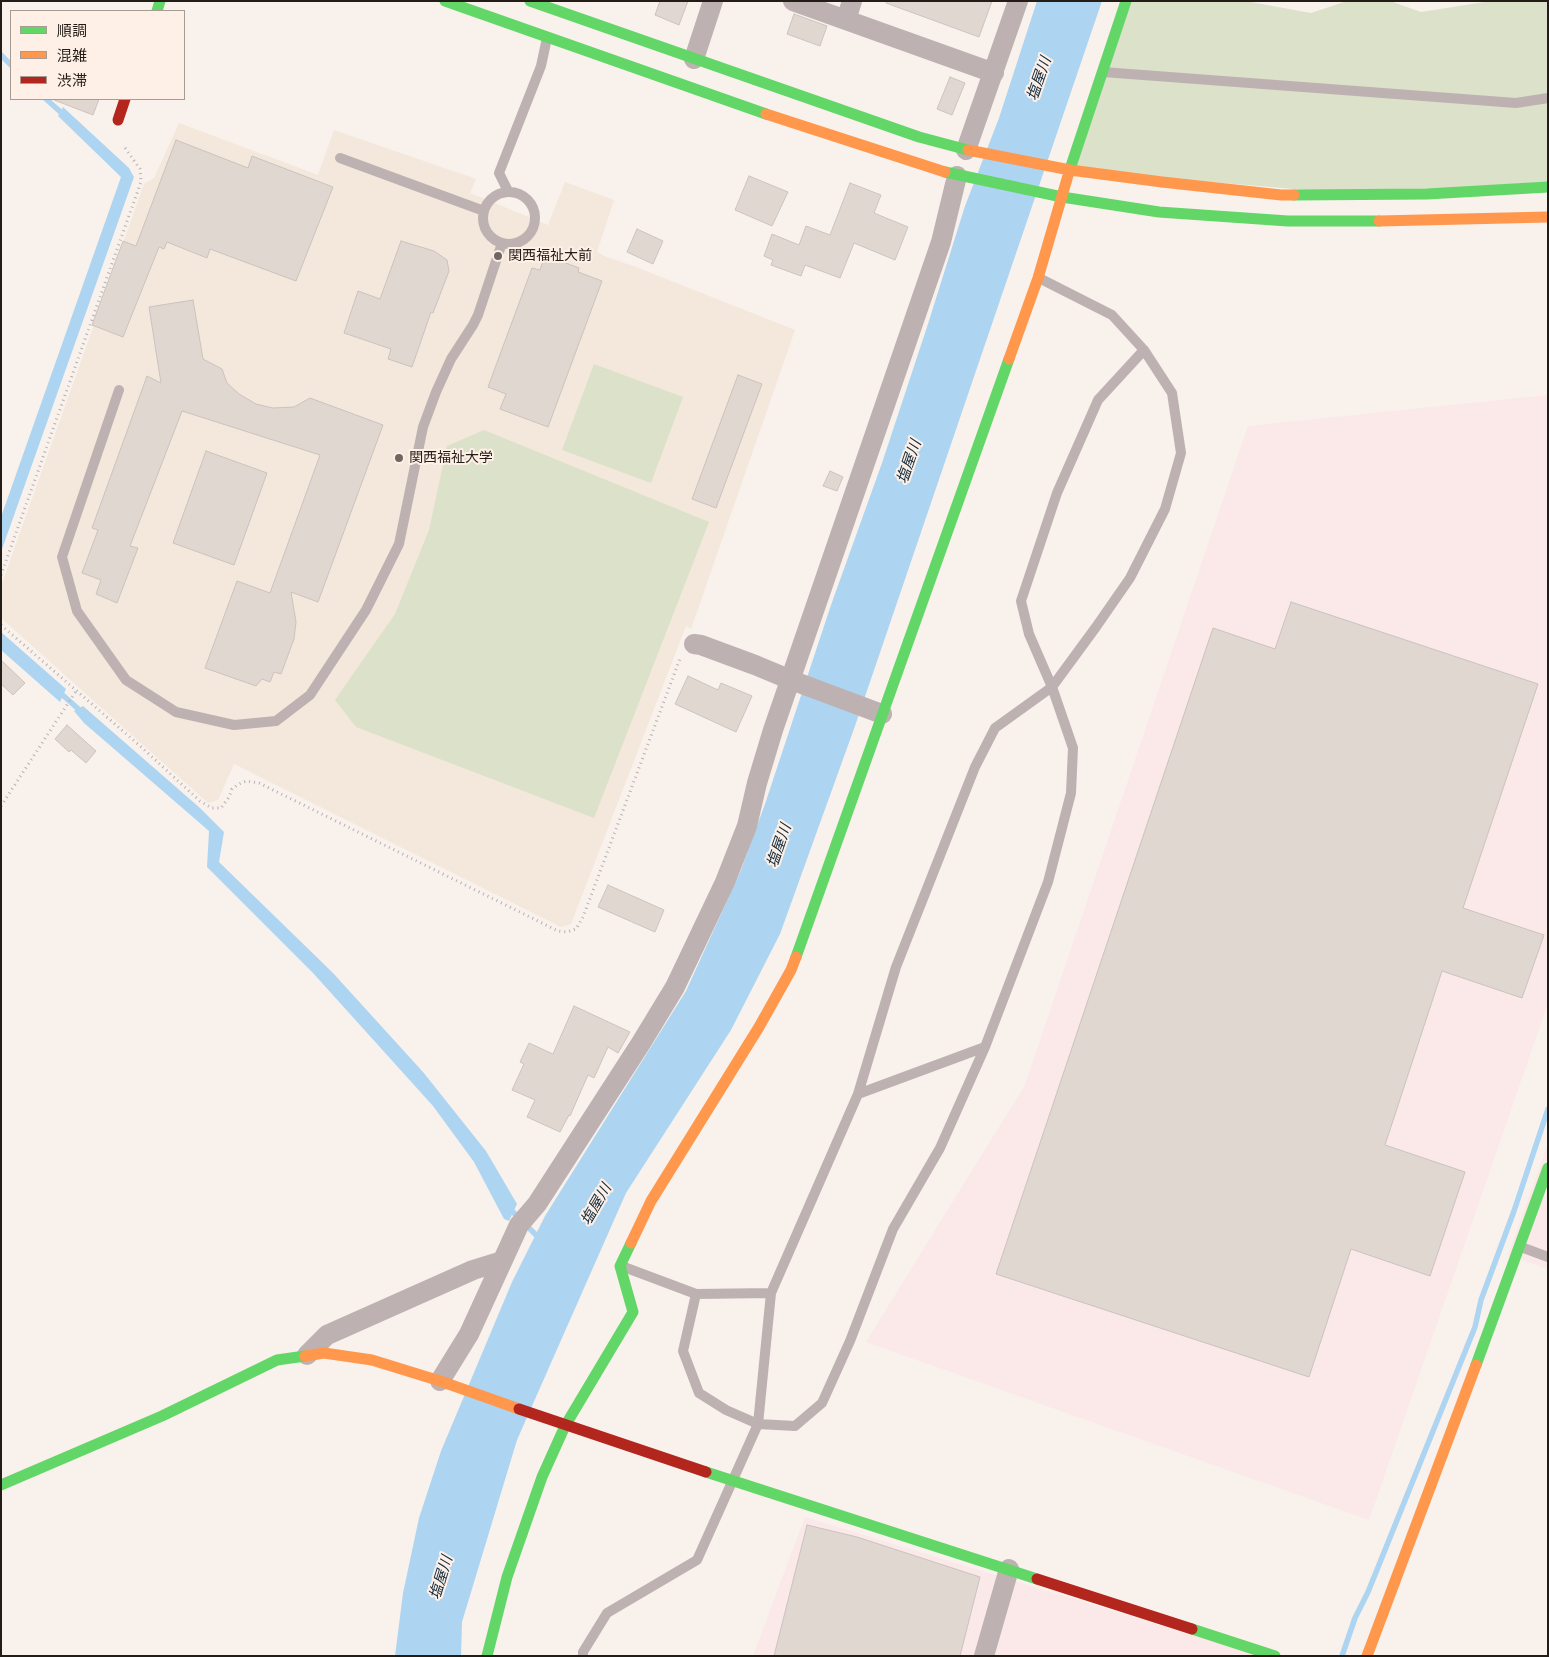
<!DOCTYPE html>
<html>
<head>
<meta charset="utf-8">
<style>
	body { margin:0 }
	#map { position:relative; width:1549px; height:1657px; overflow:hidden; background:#f9f1ec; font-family:"Roboto Condensed","Noto Sans JP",sans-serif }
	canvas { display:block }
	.frame { position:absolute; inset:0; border:2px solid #241d17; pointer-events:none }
	.legend { position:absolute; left:10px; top:10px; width:175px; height:90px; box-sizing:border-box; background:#fef0e7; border:1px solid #a79c94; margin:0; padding:6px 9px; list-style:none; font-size:15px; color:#241d17 }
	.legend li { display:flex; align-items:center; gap:10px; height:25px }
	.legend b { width:25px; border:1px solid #a79c94 }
</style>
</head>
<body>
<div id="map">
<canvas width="1549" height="1657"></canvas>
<div class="frame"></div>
<ul class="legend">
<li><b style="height:6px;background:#63d668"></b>順調</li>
<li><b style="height:6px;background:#ff974d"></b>混雑</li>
<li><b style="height:6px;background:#b3261e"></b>渋滞</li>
</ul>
</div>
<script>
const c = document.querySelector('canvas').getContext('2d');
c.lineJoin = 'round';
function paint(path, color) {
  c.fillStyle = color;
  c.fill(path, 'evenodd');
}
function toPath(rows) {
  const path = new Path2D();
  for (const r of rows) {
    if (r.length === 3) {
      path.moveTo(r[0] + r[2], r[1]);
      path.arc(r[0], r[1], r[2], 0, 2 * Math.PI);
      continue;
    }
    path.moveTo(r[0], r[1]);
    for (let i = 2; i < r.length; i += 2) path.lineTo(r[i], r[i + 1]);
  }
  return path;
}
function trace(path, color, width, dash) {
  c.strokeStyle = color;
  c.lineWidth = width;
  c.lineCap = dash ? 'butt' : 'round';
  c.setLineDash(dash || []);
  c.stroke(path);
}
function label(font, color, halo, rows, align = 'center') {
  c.font = font + ' "Roboto Condensed","Noto Sans JP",sans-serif';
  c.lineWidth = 4;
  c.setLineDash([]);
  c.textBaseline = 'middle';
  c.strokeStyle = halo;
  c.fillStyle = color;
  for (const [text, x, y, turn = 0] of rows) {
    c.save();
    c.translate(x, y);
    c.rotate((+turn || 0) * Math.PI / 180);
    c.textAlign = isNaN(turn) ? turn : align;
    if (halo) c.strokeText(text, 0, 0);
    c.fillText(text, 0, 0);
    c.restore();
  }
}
const industrial = toPath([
	[1548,395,1548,1003,1369,1520,866,1342,1025,1085,1248,426],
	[1548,1143,1548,1269,1508,1255],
	[805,1517,1261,1656,753,1656]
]);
const education = toPath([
	[179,123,318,175,334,130,476,179,470,193,548,225,565,182,614,200,597,252,607,257,636,267,795,330,691,629,686,626,571,924,561,927,234,764,218,800,208,803,1,618,1,586,144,184,154,178]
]);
const green = toPath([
	[1126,1,1245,1,1311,13,1347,1,1390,1,1421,12,1491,1,1548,1,1548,182,1353,194,1070,170],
	[594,364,683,397,651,483,562,450],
	[484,430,709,522,594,818,356,727,335,700,395,614,429,530,447,446]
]);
const water = toPath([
	[1037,1,1102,1,855,726,780,934,731,1030,626,1193,517,1440,462,1622,461,1656,395,1656,403,1593,419,1518,441,1451,512,1282,545,1216,686,991,741,870,766,801,831,605,882,463,927,327,965,206,999,118],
	[63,107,129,168,134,177,1,552,1,517,121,177,58,116],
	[1,632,66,689,60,702,1,650],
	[83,706,200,808,224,832,219,862,333,973,423,1072,486,1151,517,1204,509,1221,504,1219,474,1162,433,1106,313,973,207,867,209,831,84,723,74,711]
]);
const stream = toPath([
	[1,55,11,65],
	[46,99,65,116],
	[57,690,84,714],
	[509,1208,540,1239],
	[1342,1656,1355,1618,1368,1592,1475,1327,1481,1300,1514,1211,1548,1109]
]);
const building = toPath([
	[660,1,688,1,679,25,655,15,660,1],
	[886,1,992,1,979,37,886,3,886,1],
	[794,14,827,26,820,46,787,34,794,14],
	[950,77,965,83,952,115,937,109,950,77],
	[54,99,99,99,93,115,54,100,54,99],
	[176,140,248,168,252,156,333,187,296,281,210,249,207,258,167,242,164,249,159,247,123,337,92,325,123,241,136,246,176,140],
	[749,176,788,192,772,226,735,210,749,176],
	[850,183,881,195,874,213,908,227,895,260,854,243,840,278,805,265,801,276,771,265,773,260,764,256,772,234,799,245,806,226,830,235,850,183],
	[637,229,663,241,653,264,627,252,637,229],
	[401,241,434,251,447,260,449,271,433,313,431,312,412,367,388,359,391,349,344,333,358,291,380,299,401,241],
	[545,255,579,268,578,272,602,281,548,427,500,409,506,394,488,387,532,268,540,270,545,255],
	[193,300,203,359,222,369,227,383,239,394,256,404,273,408,294,407,310,398,383,425,318,602,291,592,296,622,294,639,281,674,274,672,270,682,262,679,256,686,205,668,237,581,270,593,320,455,182,411,130,546,138,548,117,603,96,594,101,580,82,573,98,530,92,528,147,376,161,383,149,307,193,300],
	[738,375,762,384,716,508,692,499,738,375],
	[206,451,267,473,234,565,173,543,206,451],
	[830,471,843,477,837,491,823,486,830,471],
	[1291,602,1538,684,1463,908,1544,935,1522,998,1442,971,1385,1145,1465,1172,1430,1276,1351,1249,1309,1377,996,1274,1213,628,1275,649,1291,602],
	[1,660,25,683,13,695,1,684,1,660],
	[688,676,718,690,721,683,752,696,736,732,675,704,688,676],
	[67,725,96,751,86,763,71,750,69,752,55,739,67,725],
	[608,885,664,910,655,932,598,907,608,885],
	[574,1006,630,1032,618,1053,608,1047,594,1078,588,1075,570,1116,569,1115,560,1132,527,1117,535,1100,512,1090,524,1064,520,1062,529,1043,553,1054,574,1006],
	[807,1525,857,1537,980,1577,960,1656,774,1656,807,1525]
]);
const path = toPath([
	[1,575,141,182,140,169,123,145],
	[1,625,139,745,200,801,212,808,221,808,229,797,232,789,239,784,246,781,259,783,540,922,558,931,567,932,576,929,583,917,681,656],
	[1,806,76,691]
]);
const lane = toPath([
	[1103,72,1516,103,1548,98],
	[340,158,484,211],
	[508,191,499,173,541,66,547,38],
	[509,218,26],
	[119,390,62,557,77,611,126,680,176,712,234,725,276,721,310,695,366,610,399,544,423,427,436,392,451,359,473,325,478,315,502,243],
	[858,1094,985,1047],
	[1521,1247,1548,1257],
	[624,1267,696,1294,771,1293],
	[696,1294,683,1351,699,1393,726,1410,758,1424,795,1426,822,1403,850,1341,893,1229,940,1148,985,1047,1048,882,1071,793,1073,748,1052,687,1029,634,1021,601,1057,493,1098,400,1144,350],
	[583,1656,583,1652,607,1613,697,1560,758,1424,771,1293,858,1094,896,967,975,767,995,728,1052,687,1096,627,1130,578,1165,509,1181,453,1172,393,1144,350,1112,315,1039,278]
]);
const street = toPath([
	[793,1,994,73],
	[846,20,852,1],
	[694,59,713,1],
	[966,150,1018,1],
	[694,644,701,645,755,665,791,680,882,714],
	[307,1355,327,1335,473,1270,502,1261],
	[440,1381,469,1334,519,1225,537,1204,641,1043,675,987,725,882,747,826,757,783,773,730,941,242,957,176],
	[984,1656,1009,1569]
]);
const fast = toPath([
	[445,1,766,114],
	[530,1,919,137,968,150],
	[157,11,160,1],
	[945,172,1062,197,1159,212,1288,221,1379,221],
	[1069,172,1126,1],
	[1294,195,1427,194,1548,187],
	[796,957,1009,359],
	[1476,1365,1548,1168],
	[706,1472,1037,1579],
	[1,1485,162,1416,277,1360,305,1356],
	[1192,1629,1275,1656],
	[487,1656,507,1577,542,1477,565,1426,633,1312,620,1266,631,1243]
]);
const slow = toPath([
	[766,114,945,172],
	[968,150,1070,170,1162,182,1281,195,1294,195],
	[1379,221,1548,217],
	[1009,359,1038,278,1069,172],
	[631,1243,651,1201,759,1027,791,970,796,957],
	[305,1356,324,1353,372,1360,440,1381,519,1409],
	[1367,1656,1476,1365]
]);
const jam = toPath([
	[118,120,125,99],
	[519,1409,706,1472],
	[1037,1579,1192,1629]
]);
const markers = [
	[498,256,5,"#6f6762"],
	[399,458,5,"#6f6762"]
];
const poiNames = [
	["関西福祉大前",508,256],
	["関西福祉大学",409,458]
];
const waterNames = [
	["塩屋川",1040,79,-71],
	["塩屋川",910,462,-71],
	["塩屋川",780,846,-71],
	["塩屋川",597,1205,-60],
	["塩屋川",442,1578,-73]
];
paint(industrial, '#fbe8e9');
paint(education, '#f3e8db');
paint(green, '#dce1c9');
paint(water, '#add5f2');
trace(stream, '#add5f2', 5.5);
paint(building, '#e1d7d1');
trace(building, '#cbc3be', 1);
trace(path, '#b8b0ae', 3, [1, 4]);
trace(lane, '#bdb2b1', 10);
trace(street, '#bdb2b1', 20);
trace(fast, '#63d668', 11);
trace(slow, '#ff974d', 11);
trace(jam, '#b3261e', 11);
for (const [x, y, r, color] of markers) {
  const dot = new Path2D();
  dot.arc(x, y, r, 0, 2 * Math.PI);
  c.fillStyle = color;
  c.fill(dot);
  trace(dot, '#fef0e7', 2);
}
label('14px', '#241d17', '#fef0e7', poiNames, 'left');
label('italic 15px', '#122c3e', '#fef0e7', waterNames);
</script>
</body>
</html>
